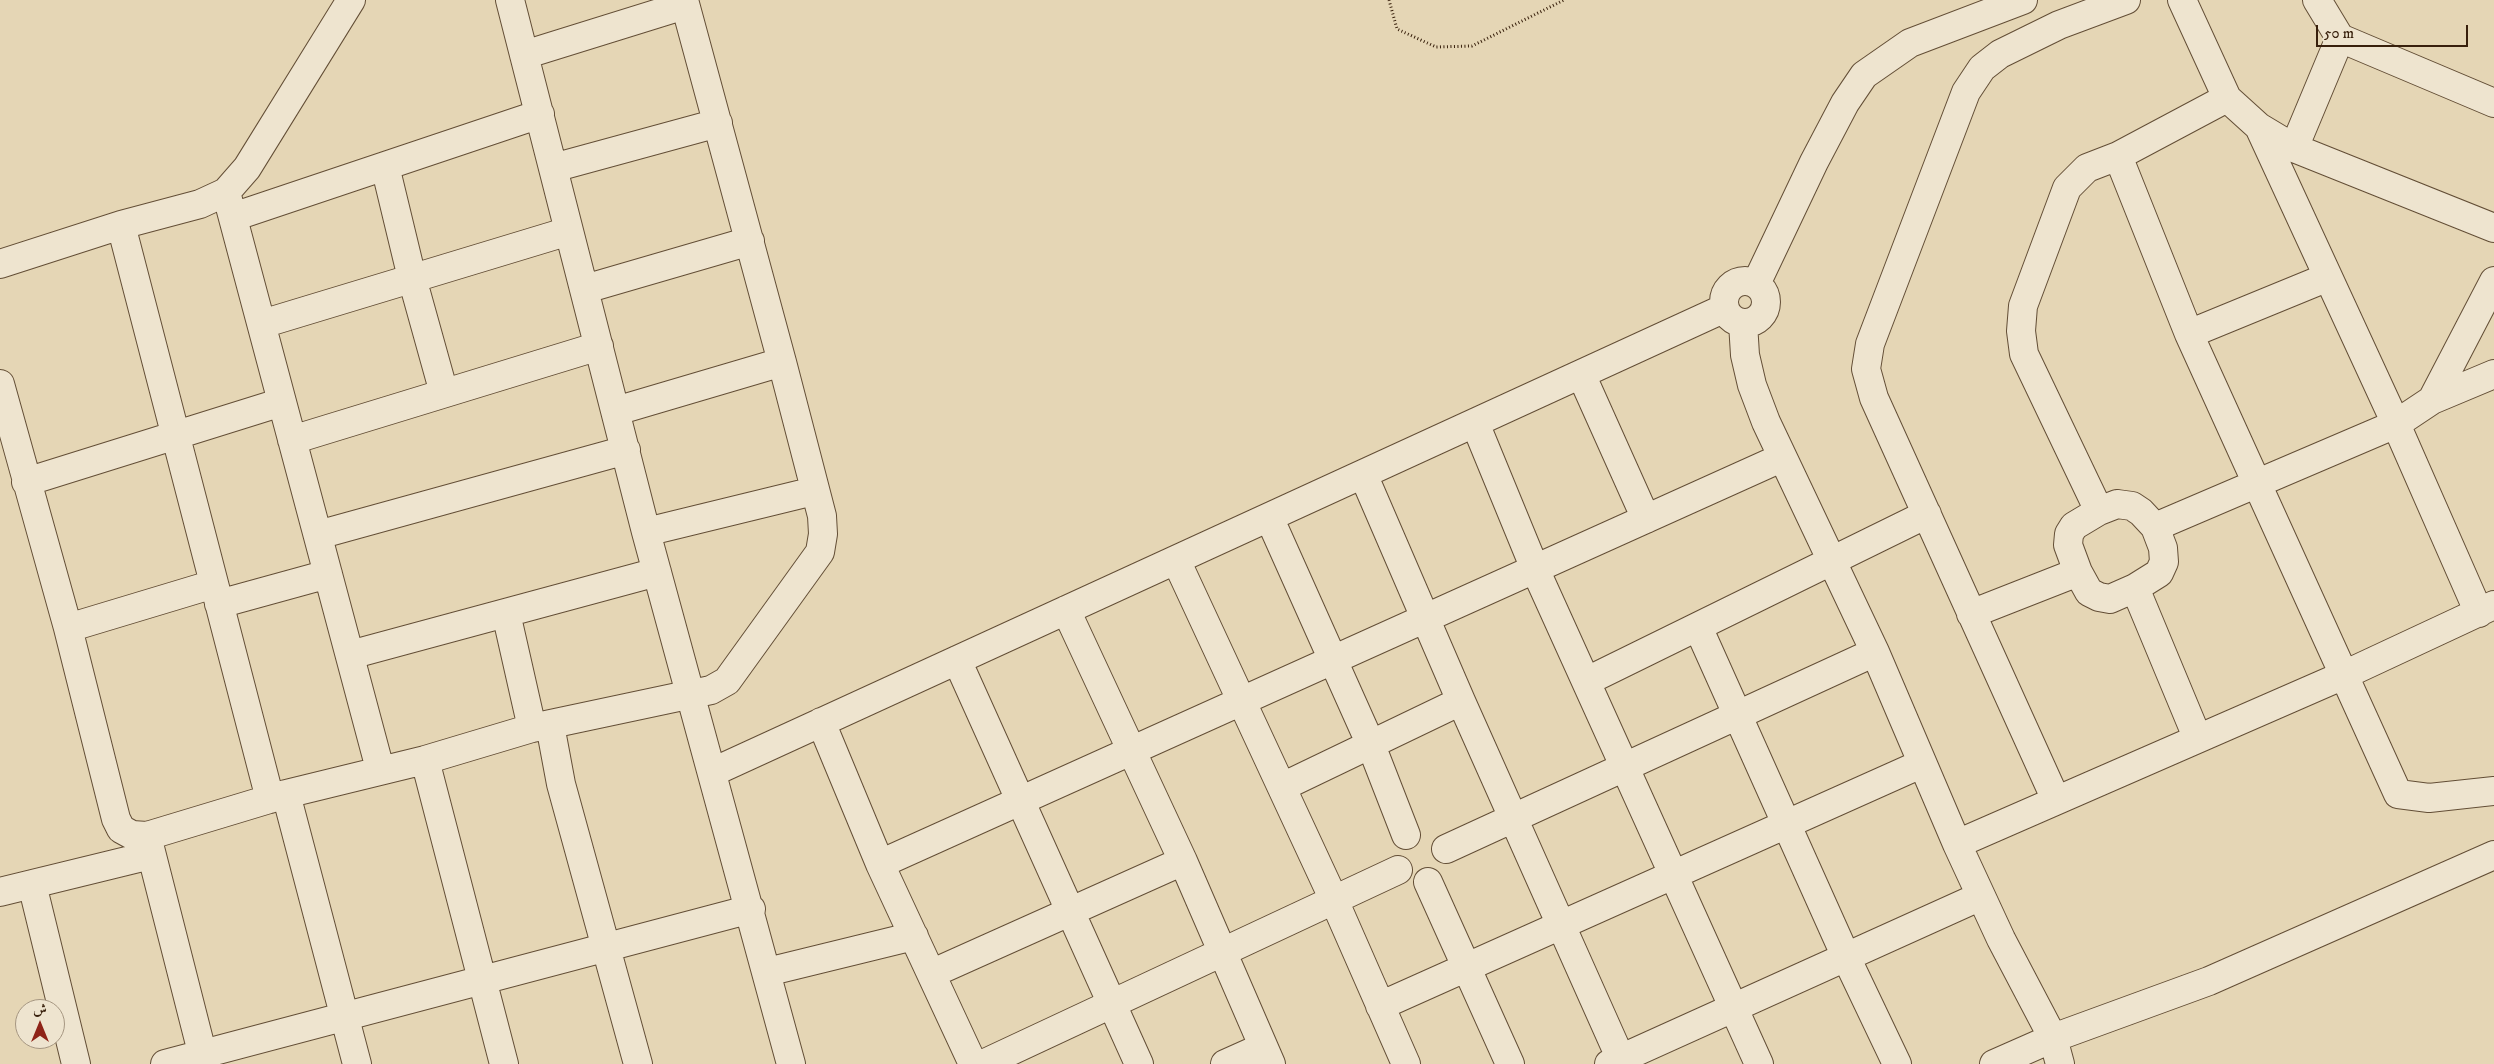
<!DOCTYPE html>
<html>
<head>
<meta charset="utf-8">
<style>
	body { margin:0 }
	#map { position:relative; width:2494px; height:1064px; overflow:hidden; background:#e5d6b5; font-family:"IM FELL DW Pica",Amiri,serif }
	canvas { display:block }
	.north { position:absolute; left:15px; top:999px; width:50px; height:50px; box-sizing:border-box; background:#eee4cf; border:1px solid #a59681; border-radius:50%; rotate:0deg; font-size:14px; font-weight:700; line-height:20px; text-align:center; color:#38200c }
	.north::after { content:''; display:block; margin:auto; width:18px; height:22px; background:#8f2418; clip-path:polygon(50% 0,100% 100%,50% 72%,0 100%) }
	.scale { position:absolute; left:2316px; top:25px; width:152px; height:22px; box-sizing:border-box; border:2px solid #38200c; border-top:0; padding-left:6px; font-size:15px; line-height:18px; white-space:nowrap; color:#38200c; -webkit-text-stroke:4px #eee4cf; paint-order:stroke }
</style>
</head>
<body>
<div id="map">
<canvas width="2494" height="1064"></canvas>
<div class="north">ش</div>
<div class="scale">50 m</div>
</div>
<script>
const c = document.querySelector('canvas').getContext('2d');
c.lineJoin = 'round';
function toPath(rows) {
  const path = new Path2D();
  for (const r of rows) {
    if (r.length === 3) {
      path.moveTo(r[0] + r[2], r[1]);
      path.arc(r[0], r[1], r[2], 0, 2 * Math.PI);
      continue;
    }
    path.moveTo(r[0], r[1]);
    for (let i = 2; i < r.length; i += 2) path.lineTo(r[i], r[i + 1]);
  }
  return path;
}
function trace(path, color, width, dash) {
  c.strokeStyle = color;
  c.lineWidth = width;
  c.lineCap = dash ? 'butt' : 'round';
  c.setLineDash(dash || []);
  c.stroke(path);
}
const path = toPath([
	[1389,0,1397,29,1436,47,1472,46,1564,0]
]);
const minor = toPath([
	[510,0,646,532,791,1064],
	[2182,0,2227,98,2259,127,2294,148,2494,228],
	[2317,0,2340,38,2494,103],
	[524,55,685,5],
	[2259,127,2396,424,2479,613],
	[2294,148,2340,38],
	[2118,156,2189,334,2398,794,2429,798,2494,791],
	[385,166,412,278,444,393],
	[553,168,718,123],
	[226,192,380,769],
	[233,217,540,114],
	[121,225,270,799],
	[0,264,121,225,200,204,226,192,247,168,351,0],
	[1745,302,21],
	[1756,284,1814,162,1845,103,1864,75,1910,43,2023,0],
	[585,289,750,241],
	[1743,323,1745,355,1752,385,1766,422,1875,652,1957,844],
	[262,324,569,231],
	[2189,334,2328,277],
	[1581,374,1646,519],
	[0,384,68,628,116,819,121,829,132,835,147,836,286,794,425,760,532,728,711,690,727,681,820,552,823,534,822,516,782,362,684,0],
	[2432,400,2494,374],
	[616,411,782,362],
	[1475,423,1535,569,1759,1064],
	[292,440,599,346],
	[1363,474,1461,701,1623,1064],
	[26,482,282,402],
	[2117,504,2132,506,2141,512,2155,527,2163,548,2164,562,2159,573,2135,588,2110,599,2099,597,2089,592,2078,572,2068,545,2069,534,2074,526,2099,511,2117,504],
	[2099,511,2024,354,2021,331,2023,306,2067,188,2087,168,2118,156,2227,98],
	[1269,517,1371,745,1406,835],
	[2155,527,2396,424,2432,400,2494,281],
	[646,532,814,491],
	[318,535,626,450],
	[1176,560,1334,900,1406,1064],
	[2135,588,2197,737],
	[219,604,328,574],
	[1066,610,1183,861,1271,1064],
	[506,613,532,728],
	[1971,614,2078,572],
	[1698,627,1846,957,1897,1064],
	[68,628,214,584],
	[350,655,657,572],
	[957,660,1139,1064],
	[1587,681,1927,514],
	[821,722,880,864,973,1064],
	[550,725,561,784,638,1064],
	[425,760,504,1064],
	[713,772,1725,308],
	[1282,787,1461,701],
	[286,794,357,1064],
	[2056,800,1874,398,1866,369,1870,344,1966,92,1982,68,2000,54,2059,25,2126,0],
	[147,836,205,1064],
	[1446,849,1875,652],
	[880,864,1781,458],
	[1428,882,1510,1064],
	[32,884,76,1064],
	[0,892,151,855],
	[767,972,914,936],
	[933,973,1183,861],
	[1380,1006,1921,764],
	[165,1064,751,909],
	[983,1064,1398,870],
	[1225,1064,1263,1047],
	[1609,1064,1981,896],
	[1994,1064,2053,1038,2209,981,2494,855],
	[2060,1064,2053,1038,2001,939,1957,844,2344,675,2494,605]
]);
trace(minor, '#634e36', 30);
trace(path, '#38200c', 3, [1, 2.5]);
trace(minor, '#eee4cf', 28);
</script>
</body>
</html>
